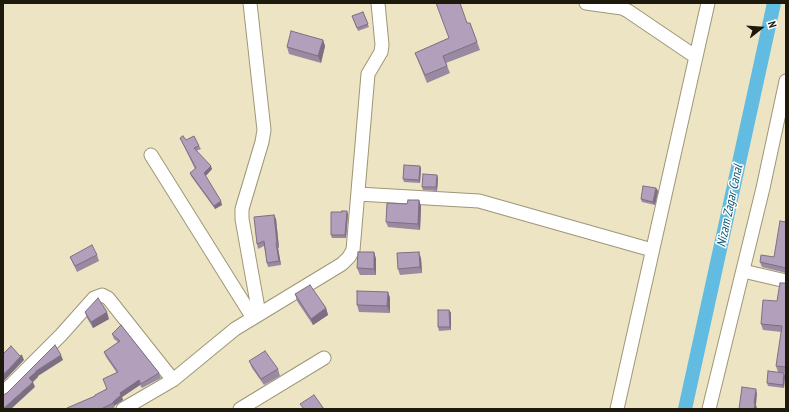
<!DOCTYPE html>
<html>
<head>
<meta charset="utf-8">
<style>
	body { margin:0 }
	#map { position:relative; width:789px; height:412px; overflow:hidden; background:#ece4c3; font-family:"PT Sans Narrow",sans-serif }
	canvas { display:block }
	.frame { position:absolute; inset:0; border:4px solid #1d1a0d; pointer-events:none }
	.north { position:absolute; left:741px; top:8px; width:40px; height:40px; -webkit-text-stroke:3px #fff; paint-order:stroke; rotate:73deg; font-size:11px; font-weight:700; line-height:16px; text-align:center; color:#1d1a0d }
	.north::after { content:''; display:block; margin:auto; width:14px; height:18px; background:#1d1a0d; clip-path:polygon(50% 0,100% 100%,50% 72%,0 100%) }
</style>
</head>
<body>
<div id="map">
<canvas width="789" height="412"></canvas>
<div class="frame"></div>
<div class="north">N</div>
</div>
<script>
const c = document.querySelector('canvas').getContext('2d');
c.lineJoin = 'round';
function toPath(rows) {
  const path = new Path2D();
  for (const r of rows) {
    path.moveTo(r[0], r[1]);
    for (let i = 2; i < r.length; i += 2) path.lineTo(r[i], r[i + 1]);
  }
  return path;
}
function trace(path, color, width, dash) {
  c.strokeStyle = color;
  c.lineWidth = width;
  c.lineCap = dash ? 'butt' : 'round';
  c.setLineDash(dash || []);
  c.stroke(path);
}
function paint(path, color) {
  c.fillStyle = color;
  c.fill(path, 'evenodd');
}
function label(font, color, halo, rows, align = 'center') {
  c.font = font + ' "PT Sans Narrow",sans-serif';
  c.lineWidth = 3;
  c.setLineDash([]);
  c.textBaseline = 'middle';
  c.strokeStyle = halo;
  c.fillStyle = color;
  for (const [text, x, y, turn = 0] of rows) {
    c.save();
    c.translate(x, y);
    c.rotate((+turn || 0) * Math.PI / 180);
    c.textAlign = isNaN(turn) ? turn : align;
    if (halo) c.strokeText(text, 0, 0);
    c.fillText(text, 0, 0);
    c.restore();
  }
}
const canal = toPath([
	[685,409,774,3]
]);
const street = toPath([
	[250,3,264,130,262,142,242,209,242,219,259,314],
	[586,3,622,8,628,11,696,57],
	[151,155,253,318],
	[358,194,479,201,652,250],
	[743,271,786,281],
	[3,393,61,335,94,298,102,295,108,298,112,303,173,380],
	[123,409,173,380,235,329,342,264,349,257,353,250,368,74,381,52,382,45,378,3],
	[240,409,324,358],
	[617,409,708,3],
	[709,409,763,188,786,81]
]);
const wall = toPath([
	[363,12,369,27,358,31,352,16],
	[467,23,470,23,480,50,446,63,450,73,427,83,415,53,449,38],
	[323,40,325,46,321,63,289,54,287,47],
	[180,138,199,146,201,149,196,151,212,169,205,176,222,205,215,209,191,176,190,173,195,169],
	[420,166,421,169,420,183,404,182,403,179],
	[437,175,438,179,437,191,423,190,422,187],
	[656,188,658,191,655,205,642,202,641,199],
	[419,200,421,206,420,230,388,227,386,222,407,204],
	[342,212,348,214,346,238,332,238,331,235],
	[274,215,276,219,279,248,278,248,281,265,268,267,267,263,264,246,258,249,257,244],
	[786,222,786,273,762,267,760,262,774,257],
	[374,252,376,259,376,275,360,275,357,268],
	[97,255,99,261,77,272,70,257],
	[421,258,422,273,400,275,398,269],
	[786,283,786,373,778,372,776,366,782,332,763,330,761,324,777,301],
	[388,292,390,298,390,313,359,312,357,305],
	[295,294,326,308,328,315,313,325,297,301],
	[449,310,451,313,451,330,439,331,438,327],
	[85,312,109,319,93,328,87,318],
	[112,334,159,373,161,378,142,388,140,385,122,397,123,400,114,406,115,407,112,409,67,409,95,396,106,389,117,373,106,357,104,352,118,342,114,339],
	[249,361,278,369,280,376,264,385,252,368],
	[784,373,785,376,784,388,768,386,767,383]
]);
const shadedWall = toPath([
	[323,40,325,46,321,63,318,56],
	[211,166,212,169,205,177,204,173],
	[420,166,421,169,420,183,419,180],
	[437,175,438,179,437,191,436,187],
	[656,188,658,191,655,205,653,202],
	[419,200,421,206,420,230,418,224],
	[221,201,222,205,215,209,214,206],
	[347,211,348,214,346,238,345,235],
	[274,215,276,219,279,248,277,243],
	[276,243,278,248,281,265,279,261],
	[374,252,376,259,376,275,374,269],
	[419,252,421,258,422,273,420,267],
	[388,292,390,298,390,313,387,306],
	[326,308,328,315,313,325,311,319],
	[449,310,451,313,451,330,450,327],
	[107,312,109,319,93,328,91,322],
	[22,355,24,360,3,382,3,375],
	[61,355,63,360,38,376,38,377,31,384,29,378,36,371],
	[784,373,785,376,784,388,783,385],
	[139,380,140,385,122,397,123,400,114,406,113,402,120,393],
	[33,382,35,387,11,409,4,409,4,408],
	[756,389,757,394,756,405,757,408,754,409,754,403]
]);
const building = toPath([
	[436,3,460,3,467,23,470,23,477,42,443,56,447,66,425,75,415,53,449,38,436,3],
	[363,12,368,24,357,28,352,16,363,12],
	[291,31,323,40,318,56,287,47,291,31],
	[183,136,186,140,194,136,199,146,194,148,211,166,204,173,221,201,214,206,190,173,196,168,180,138,183,136],
	[404,165,420,166,419,180,403,179,404,165],
	[423,174,437,175,436,187,422,187,423,174],
	[643,186,656,188,653,202,641,199,643,186],
	[408,200,419,200,418,224,386,222,387,203,407,204,408,200],
	[342,211,347,211,345,235,331,235,331,212,342,212,342,211],
	[274,215,277,243,276,243,279,261,267,263,264,241,257,244,254,217,274,215],
	[780,221,786,222,786,268,760,262,761,255,774,257,780,221],
	[92,245,97,255,75,266,70,257,92,245],
	[358,252,374,252,374,269,357,268,358,252],
	[419,252,420,267,398,269,397,253,419,252],
	[780,283,786,283,786,367,776,366,782,326,761,324,763,300,777,301,780,283],
	[310,285,326,308,311,319,295,294,310,285],
	[357,291,388,292,387,306,357,305,357,291],
	[98,298,107,312,91,322,85,312,98,298],
	[438,310,449,310,450,327,438,327,438,310],
	[121,325,159,373,141,384,139,380,120,393,121,395,113,402,113,403,101,409,67,409,67,408,95,396,95,395,107,389,103,379,118,372,104,352,120,341,112,334,121,325],
	[55,345,61,355,36,371,36,372,29,378,33,382,4,408,3,408,3,395,7,393,55,345],
	[11,346,20,356,22,355,3,375,3,354,11,346],
	[265,351,278,369,261,379,249,361,265,351],
	[768,371,784,373,783,385,767,383,768,371],
	[742,387,756,389,754,403,755,404,754,409,739,409,742,387],
	[314,395,324,409,304,409,300,404,314,395]
]);
const waterNames = [
	["Nizam Zagar Canal",730,206,-78]
];
trace(canal, '#62bce2', 14);
trace(street, '#9e9777', 15);
trace(street, '#fff', 13);
paint(wall, '#9989a1');
paint(shadedWall, '#7d6f83');
paint(building, '#b29fbb');
trace(building, '#7d6f83', 1);
label('italic 13px', '#0b5771', '#fff', waterNames);
</script>
</body>
</html>
